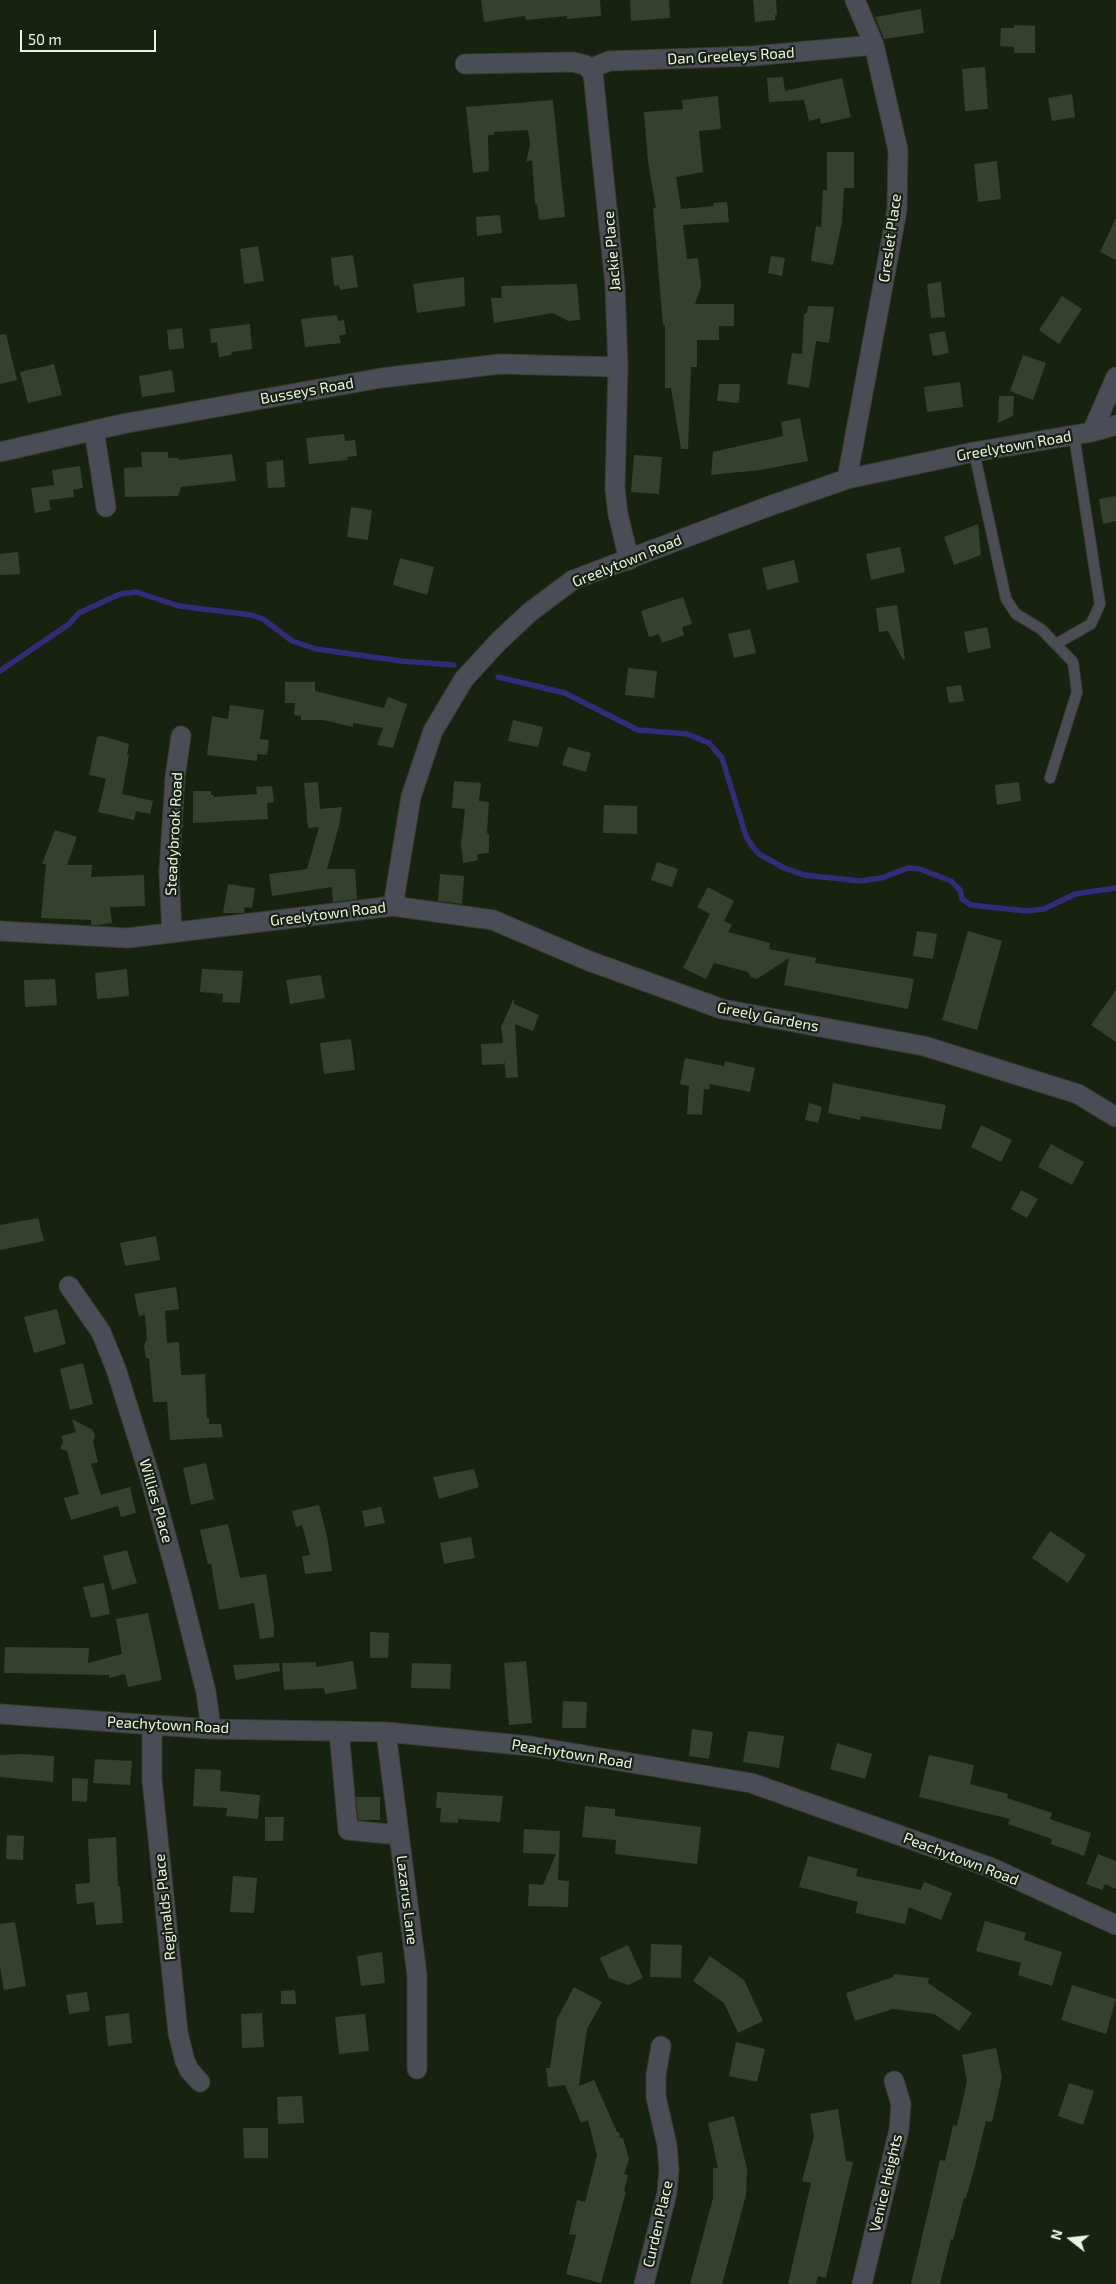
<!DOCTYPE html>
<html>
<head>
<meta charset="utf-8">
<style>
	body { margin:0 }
	#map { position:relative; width:1116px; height:2284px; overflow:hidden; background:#182211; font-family:"Exo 2",sans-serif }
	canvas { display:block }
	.north { position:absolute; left:1046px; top:2214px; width:50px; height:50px; -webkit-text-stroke:4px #182211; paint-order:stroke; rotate:286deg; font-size:14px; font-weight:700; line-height:20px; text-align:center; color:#ecf4e7 }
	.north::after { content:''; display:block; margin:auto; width:18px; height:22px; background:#ecf4e7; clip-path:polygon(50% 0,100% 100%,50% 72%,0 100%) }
	.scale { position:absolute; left:20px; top:30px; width:136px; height:22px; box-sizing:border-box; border:2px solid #ecf4e7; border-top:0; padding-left:6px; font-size:15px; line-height:18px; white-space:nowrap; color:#ecf4e7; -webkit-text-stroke:4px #182211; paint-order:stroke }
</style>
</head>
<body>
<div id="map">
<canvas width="1116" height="2284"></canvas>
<div class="north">N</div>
<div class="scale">50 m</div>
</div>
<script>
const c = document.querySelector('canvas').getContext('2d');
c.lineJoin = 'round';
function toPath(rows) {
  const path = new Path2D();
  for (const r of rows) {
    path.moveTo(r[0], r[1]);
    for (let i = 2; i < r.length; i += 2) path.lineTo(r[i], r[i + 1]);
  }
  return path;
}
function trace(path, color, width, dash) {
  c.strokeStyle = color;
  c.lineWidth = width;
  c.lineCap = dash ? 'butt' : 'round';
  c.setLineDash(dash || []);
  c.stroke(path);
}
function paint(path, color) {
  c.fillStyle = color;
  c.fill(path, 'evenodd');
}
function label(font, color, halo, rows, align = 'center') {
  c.font = font + ' "Exo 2",sans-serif';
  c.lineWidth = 4.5;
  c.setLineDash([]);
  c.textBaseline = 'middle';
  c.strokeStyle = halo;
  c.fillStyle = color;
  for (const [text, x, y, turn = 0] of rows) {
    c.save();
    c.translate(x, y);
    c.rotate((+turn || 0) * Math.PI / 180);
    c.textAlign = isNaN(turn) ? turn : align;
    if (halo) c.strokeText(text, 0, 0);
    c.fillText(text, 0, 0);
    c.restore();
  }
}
const stream = toPath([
	[0,671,69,624,79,613,120,594,136,592,179,606,251,615,263,619,292,641,316,649,401,661,454,665],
	[498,677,565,693,638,730,687,734,709,743,722,758,746,836,752,846,759,854,784,868,804,875,860,881,881,878,908,868,920,869,951,881,960,890,962,899,971,905,1026,911,1044,909,1075,894,1116,888]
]);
const building = toPath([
	[481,0,600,0,601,16,567,19,567,16,526,20,525,16,484,22],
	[630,0,669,0,670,18,631,21],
	[753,0,776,0,777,15,775,15,775,20,755,22],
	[921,9,924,33,884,39,875,17],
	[1014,25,1035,26,1035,53,1014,53,1014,47,1000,46,1001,28,1014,28],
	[985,67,988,109,965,111,962,69],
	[783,77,785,91,842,78,851,117,821,124,820,118,809,121,804,100,769,102,767,78],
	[1072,94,1075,117,1052,121,1048,98],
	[718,96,721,129,699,131,703,172,676,177,681,209,714,206,713,203,727,202,729,222,683,225,687,259,698,258,701,286,695,304,734,304,734,326,719,326,719,340,697,340,697,367,691,367,688,449,681,449,671,388,665,388,665,325,663,325,653,208,656,208,648,162,644,112,683,109,682,100],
	[553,100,565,217,539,220,537,204,535,204,532,160,526,162,530,145,528,130,494,132,494,135,488,135,489,171,473,173,466,107],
	[827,152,854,152,854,188,844,188,842,222,833,265,811,261,816,226,821,227,823,190,827,190],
	[997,161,1001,199,978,202,974,164],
	[500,215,502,233,477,236,476,217],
	[1116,218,1116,260,1100,252],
	[258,246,264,281,244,284,240,249],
	[353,255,358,287,340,290,339,285,334,286,331,258],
	[771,256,785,258,782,276,768,273],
	[464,277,465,306,417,313,413,284],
	[941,282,945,317,931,318,927,284],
	[577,284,580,320,568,321,553,313,494,323,491,298,502,298,501,286],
	[1062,296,1082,309,1059,344,1039,330],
	[808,306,834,307,829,343,816,341,809,388,787,384,792,353,802,354,804,314,807,313],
	[337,315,338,321,344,320,346,334,339,336,341,343,305,347,301,319],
	[250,324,252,349,232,352,231,355,219,357,217,342,211,343,210,329],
	[182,328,184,348,169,350,167,330],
	[945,331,949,353,933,356,929,334],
	[6,334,17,380,0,384,0,335],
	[1023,355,1046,363,1033,400,1010,391],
	[54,364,62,395,28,403,20,372],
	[172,370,175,392,142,397,139,376],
	[960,382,963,407,927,412,924,387],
	[719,384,740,384,739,403,717,401],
	[999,396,1014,396,1013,416,998,423],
	[800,418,808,461,760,470,711,475,713,452,783,436,781,422],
	[344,434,345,441,355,440,357,456,347,457,348,460,309,464,306,438],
	[141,452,168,452,168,458,179,458,179,460,232,454,236,481,181,487,178,496,125,497,124,468,142,467],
	[634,455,662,457,659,494,631,492],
	[283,460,285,487,268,488,266,462],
	[80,466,83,488,73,490,74,497,49,500,51,510,35,513,31,488,54,485,52,470],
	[1116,496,1116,521,1103,524,1099,499],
	[351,507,372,510,368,540,347,537],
	[978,524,981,555,954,565,944,537],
	[900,547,905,572,871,580,866,554],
	[18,552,20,574,0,575,0,554],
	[400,558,434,567,427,595,393,585],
	[794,560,799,582,767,590,762,568],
	[683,597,692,624,682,627,684,635,662,643,659,634,649,637,641,611],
	[897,605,905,659,903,660,888,631,879,632,876,608],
	[987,627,991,648,968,653,964,632],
	[750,629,756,653,734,658,728,634],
	[628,668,657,671,654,698,625,695],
	[285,682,315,682,315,691,384,708,388,697,407,704,393,748,377,745,383,728,353,723,353,727,323,720,301,720,301,716,294,715,295,703,285,703],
	[961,685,964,701,949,703,946,687],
	[230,705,264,710,260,739,269,740,267,755,257,754,257,761,207,755,212,716,228,719],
	[513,720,543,727,538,747,508,741],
	[102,736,129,744,127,755,129,755,122,794,153,801,150,814,136,811,134,820,98,812,106,779,89,775,97,737],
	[568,747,591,753,586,772,562,765],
	[454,781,481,783,479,801,489,802,487,833,489,834,489,853,477,854,478,860,463,863,461,844,465,809,452,808],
	[318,782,320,809,342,807,339,826,327,869,355,869,357,899,333,902,332,887,272,896,269,874,307,869,319,827,308,828,304,783],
	[1019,782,1021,801,997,805,995,785],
	[272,786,274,802,267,803,268,819,193,823,193,791,211,791,211,795,214,795,214,797,257,794,256,787],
	[604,805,637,806,637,834,603,833],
	[55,830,77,837,67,865,92,865,91,877,144,875,145,906,110,907,112,923,99,925,91,925,91,920,41,918,46,864,42,864],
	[657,862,678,869,672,887,651,880],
	[440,874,464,876,462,904,438,901],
	[228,884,255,888,252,908,245,907,244,913,223,913],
	[708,887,734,901,724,921,732,925,728,932,770,943,769,949,816,958,815,963,914,979,908,1009,784,985,789,958,757,979,751,977,748,972,714,963,706,979,683,968,710,914,697,907],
	[917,931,937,934,933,959,913,956],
	[968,931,1002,941,977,1030,942,1020],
	[127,969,129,996,97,999,95,973],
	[202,969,243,971,240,1003,222,1002,223,994,200,992],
	[321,975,325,998,290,1004,286,980],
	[55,979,57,1005,25,1007,24,980],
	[1116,990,1116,1042,1091,1025],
	[514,998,514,1004,539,1015,533,1031,515,1024,518,1077,506,1078,504,1059,504,1064,482,1065,481,1044,503,1043,501,1027],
	[351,1039,355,1070,324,1074,320,1043],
	[685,1058,724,1066,725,1061,755,1068,750,1092,710,1084,709,1090,704,1089,702,1115,687,1114,689,1086,680,1084],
	[833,1083,946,1105,941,1130,861,1116,860,1120,828,1113],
	[809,1103,822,1107,818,1123,805,1120],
	[981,1125,1012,1140,1001,1162,971,1147],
	[1051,1144,1084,1162,1072,1185,1038,1167],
	[1021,1190,1038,1199,1027,1218,1011,1209],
	[38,1218,44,1241,0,1250,0,1225],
	[156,1236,160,1260,125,1266,120,1243],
	[176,1287,179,1309,165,1311,167,1343,179,1342,181,1375,205,1374,207,1418,209,1418,209,1424,221,1424,223,1437,170,1440,167,1402,153,1402,149,1358,146,1358,144,1346,147,1339,145,1315,139,1316,134,1294],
	[57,1309,66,1344,34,1353,24,1317],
	[83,1363,93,1404,70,1410,60,1369],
	[72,1419,93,1430,95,1437,93,1442,98,1462,91,1464,101,1495,130,1487,136,1513,121,1517,118,1506,71,1520,64,1498,79,1494,67,1451,60,1449,63,1442,61,1436,76,1432],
	[206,1463,214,1499,191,1505,183,1468],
	[474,1469,479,1487,439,1499,433,1477],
	[319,1505,328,1541,332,1571,305,1574,302,1556,310,1555,302,1525,296,1527,292,1511],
	[381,1507,385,1523,365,1527,362,1511],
	[228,1524,240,1578,266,1574,274,1626,274,1637,260,1639,254,1603,219,1610,211,1564,208,1564,200,1530],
	[1050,1531,1086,1555,1068,1583,1032,1558],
	[471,1537,475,1558,444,1564,440,1543],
	[127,1550,137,1583,112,1590,103,1556],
	[104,1583,110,1614,91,1618,83,1587],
	[148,1613,162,1680,128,1687,125,1674,109,1678,109,1675,4,1673,5,1647,89,1648,88,1663,122,1654,116,1619],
	[370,1632,389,1633,388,1658,370,1658],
	[353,1661,357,1689,325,1694,324,1688,284,1690,282,1663,316,1662,316,1667],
	[526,1661,532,1723,509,1725,504,1663],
	[279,1663,280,1671,236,1680,233,1665],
	[412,1663,451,1664,450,1689,411,1688],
	[563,1701,587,1702,586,1728,562,1728],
	[692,1729,713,1732,709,1759,689,1756],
	[748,1731,784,1736,779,1768,743,1762],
	[837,1743,872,1754,865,1779,830,1769],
	[23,1754,54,1756,53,1782,0,1777,0,1755],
	[929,1755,974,1765,970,1784,1008,1794,1007,1798,1052,1813,1050,1819,1091,1833,1084,1856,1051,1844,1052,1839,1008,1824,1010,1819,919,1797],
	[95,1759,132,1761,130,1785,93,1783],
	[195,1769,221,1770,220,1791,260,1795,258,1819,226,1816,227,1808,193,1806],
	[72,1778,88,1779,87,1802,72,1801],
	[437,1792,503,1796,500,1822,458,1819,458,1823,440,1822,441,1808,436,1808],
	[356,1797,380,1797,380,1820,358,1820],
	[585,1806,615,1809,615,1816,701,1827,697,1864,615,1854,616,1840,582,1837],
	[265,1817,284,1817,283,1841,265,1841],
	[524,1829,560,1831,558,1880,569,1881,568,1907,528,1906,529,1884,543,1885,556,1854,523,1853],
	[7,1835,24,1836,23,1860,6,1859],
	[116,1837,118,1886,120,1886,123,1923,96,1925,94,1902,77,1904,75,1884,90,1883,88,1839],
	[1098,1854,1116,1861,1116,1889,1105,1884,1102,1890,1086,1884],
	[808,1856,858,1869,856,1876,921,1890,924,1882,952,1893,941,1920,909,1907,905,1924,855,1913,858,1902,799,1887],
	[233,1876,257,1878,254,1913,230,1912],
	[985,1921,1026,1933,1024,1940,1062,1952,1052,1986,1018,1975,1021,1963,976,1951],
	[15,1922,26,1986,4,1990,0,1967,0,1924],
	[651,1944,682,1945,681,1978,650,1977],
	[628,1945,643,1978,628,1985,609,1978,600,1958],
	[382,1952,385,1983,361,1986,357,1956],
	[710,1956,744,1980,763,2021,738,2033,724,2003,693,1981],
	[894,1974,929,1978,928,1983,972,2013,959,2031,934,2014,893,2009,855,2021,846,1993,893,1977],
	[1072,1985,1116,1999,1106,2034,1061,2020],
	[574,1987,602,2002,587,2029,579,2086,594,2080,617,2132,619,2132,620,2138,623,2138,629,2159,624,2174,628,2175,624,2191,626,2192,601,2283,566,2274,576,2235,569,2234,577,2200,585,2202,597,2155,588,2120,581,2123,565,2085,548,2087,546,2068,550,2068,557,2019],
	[295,1990,296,2004,281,2004,281,1991],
	[87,1992,90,2011,69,2014,66,1995],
	[129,2013,132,2043,108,2046,105,2016],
	[262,2013,264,2047,242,2048,241,2014],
	[365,2014,369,2051,339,2054,335,2017],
	[736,2042,765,2049,757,2082,729,2076],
	[996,2048,1002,2077,992,2122,986,2121,976,2162,966,2198,964,2198,953,2240,951,2239,940,2284,911,2284,940,2160,945,2161,953,2125,957,2126,967,2081,962,2055],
	[1069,2083,1094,2091,1083,2125,1058,2116],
	[302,2096,304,2123,278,2124,277,2097],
	[838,2109,846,2161,853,2162,826,2278,818,2276,816,2284,788,2284,811,2183,802,2181,814,2136,810,2114],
	[734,2116,747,2169,746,2195,734,2240,722,2284,690,2284,713,2198,713,2168,718,2168,708,2123],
	[243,2128,268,2128,268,2158,244,2158]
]);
const lane = toPath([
	[974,452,1006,599,1016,614,1041,629,1073,662,1077,692,1050,778],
	[1056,644,1091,624,1100,604,1074,435]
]);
const street = toPath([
	[465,64,573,62,585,65,593,73,615,285,618,367,615,489,618,514,629,560],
	[590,69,609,61,753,56,874,45],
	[94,430,106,507],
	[1092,432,1116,377],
	[0,452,122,424,381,378,500,364,618,367],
	[847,479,897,210,898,150,874,45,855,0],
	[393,906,493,920,589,961,722,1009,924,1046,1078,1094,1116,1117],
	[0,931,128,938,393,906,411,797,433,731,464,679,499,641,530,612,573,580,764,508,847,479,974,452,1092,432,1116,425],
	[172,933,169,873,175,778,181,736],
	[69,1286,101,1332,116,1369,150,1477,179,1584,206,1692,211,1729],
	[0,1714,211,1729,386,1732,530,1746,751,1783,992,1868,1116,1925],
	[152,1725,152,1780,178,2033,185,2061,189,2070,200,2082],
	[339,1731,348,1830,399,1835],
	[386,1732,417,1975,417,2069],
	[644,2284,667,2193,669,2170,667,2145,656,2097,656,2075,661,2046],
	[862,2284,899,2130,901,2104,894,2081]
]);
const streetNames = [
	["Dan Greeleys Road",731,56,-3],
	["Greslet Place",890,238,-82],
	["Jackie Place",612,251,-95],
	["Busseys Road",307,391,-10],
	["Greelytown Road",1014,446,-10],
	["Greelytown Road",627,561,-22],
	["Steadybrook Road",174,834,-87],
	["Greelytown Road",328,914,-7],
	["Greely Gardens",768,1017,11],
	["Willies Place",156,1501,74],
	["Peachytown Road",168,1725,3],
	["Peachytown Road",572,1754,9],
	["Peachytown Road",961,1859,21],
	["Lazarus Lane",407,1900,83],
	["Reginalds Place",165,1907,-96],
	["Venice Heights",886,2183,-77],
	["Curden Place",658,2224,-77]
];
trace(stream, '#332b78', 5.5);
paint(building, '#35412e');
trace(lane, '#363f2f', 12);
trace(street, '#363f2f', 21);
trace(lane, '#4b4c55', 10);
trace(street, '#4b4c55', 19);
label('15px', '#ecf4e7', '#182211', streetNames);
</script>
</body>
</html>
